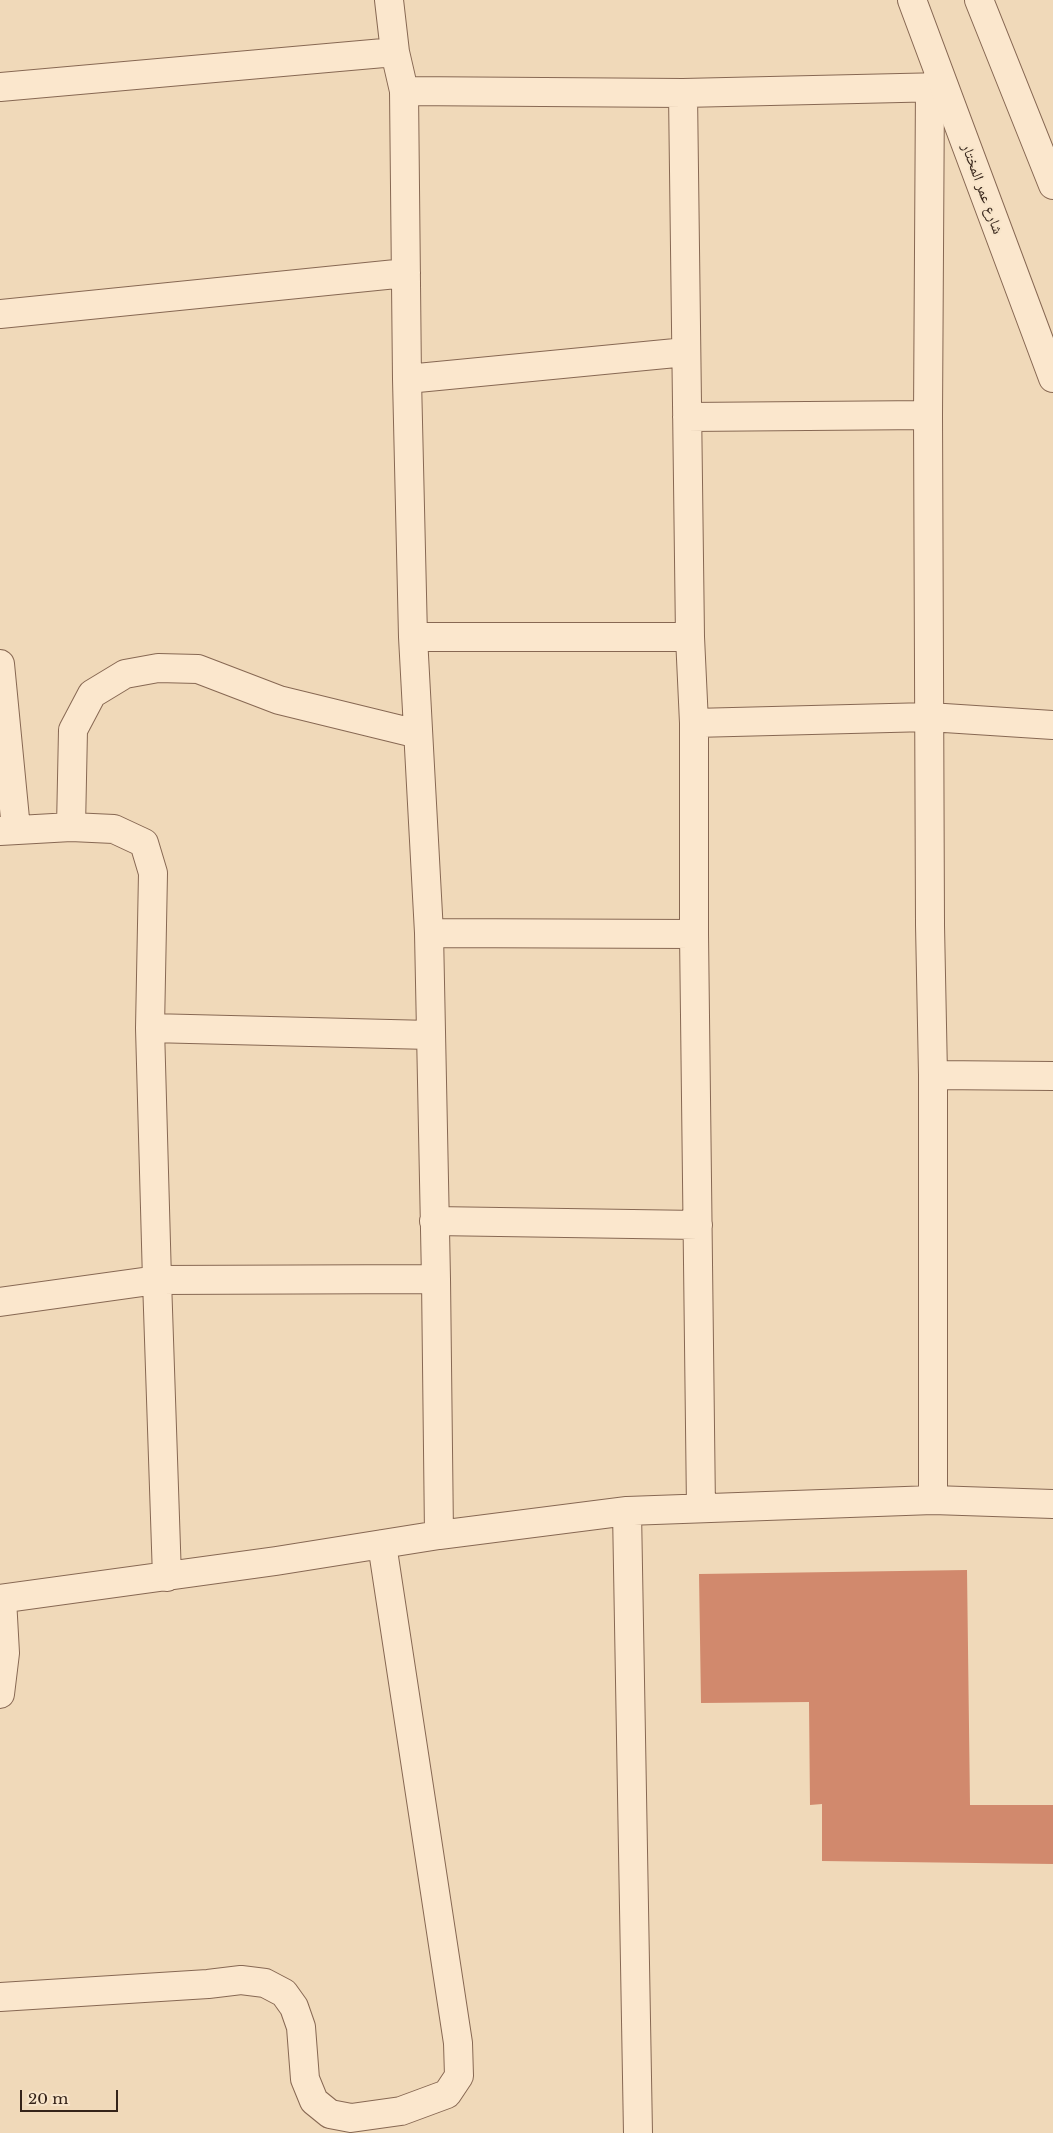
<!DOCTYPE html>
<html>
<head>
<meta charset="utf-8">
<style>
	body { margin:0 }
	#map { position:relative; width:1053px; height:2133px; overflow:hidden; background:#f0d9b9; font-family:"Libre Baskerville",serif }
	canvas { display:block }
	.scale { position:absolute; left:20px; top:2090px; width:98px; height:22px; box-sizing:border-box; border:2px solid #352319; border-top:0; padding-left:6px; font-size:15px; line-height:18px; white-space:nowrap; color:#352319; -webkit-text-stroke:4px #f7e4c9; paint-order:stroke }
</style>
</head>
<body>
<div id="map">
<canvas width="1053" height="2133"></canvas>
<div class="scale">20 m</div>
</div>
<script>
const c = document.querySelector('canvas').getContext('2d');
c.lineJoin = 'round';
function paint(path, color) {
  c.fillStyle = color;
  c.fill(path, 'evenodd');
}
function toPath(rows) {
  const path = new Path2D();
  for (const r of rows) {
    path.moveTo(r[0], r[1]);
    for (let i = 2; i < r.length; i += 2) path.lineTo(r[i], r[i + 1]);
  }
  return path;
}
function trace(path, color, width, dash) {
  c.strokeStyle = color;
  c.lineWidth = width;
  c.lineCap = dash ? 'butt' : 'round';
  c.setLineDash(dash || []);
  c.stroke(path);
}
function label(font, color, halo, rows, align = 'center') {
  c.font = font + ' "Libre Baskerville","Noto Naskh Arabic",serif';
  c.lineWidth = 4;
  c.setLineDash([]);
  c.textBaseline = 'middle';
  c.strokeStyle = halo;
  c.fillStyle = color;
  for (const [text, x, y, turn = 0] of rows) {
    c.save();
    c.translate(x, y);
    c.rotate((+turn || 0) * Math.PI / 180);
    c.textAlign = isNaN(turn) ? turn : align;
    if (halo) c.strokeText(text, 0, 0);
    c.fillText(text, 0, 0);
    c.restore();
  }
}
const building = toPath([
	[967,1570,970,1805,1053,1805,1053,1864,822,1861,822,1804,810,1805,809,1702,701,1703,699,1574]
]);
const minor = toPath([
	[389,0,395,52,404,91],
	[930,86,928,415,930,925,933,1075,933,1500],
	[0,87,395,52],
	[683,93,690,637,694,723,694,934,701,1508],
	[0,314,406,273],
	[407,379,686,352],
	[687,417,928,415],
	[413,637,690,637],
	[0,664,16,829],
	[694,723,929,717,1053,725],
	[71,827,73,730,92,694,125,674,158,668,198,669,279,700,418,734],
	[0,831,71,827,114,829,144,843,153,873,150,1028,157,1280,167,1577],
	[429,933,694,934],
	[150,1028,430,1035],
	[933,1075,1053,1076],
	[434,1221,698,1225],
	[0,1302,157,1280,436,1279],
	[627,1511,638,2133],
	[439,1535,436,1279,429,933,413,637,407,379,404,91,683,93,944,87],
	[0,1599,276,1561,439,1535,627,1511,933,1500,1053,1504],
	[0,1694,5,1653,2,1599],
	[0,1997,208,1984,241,1980,265,1983,284,1993,294,2007,301,2027,305,2079,314,2101,330,2114,351,2118,401,2111,447,2094,459,2076,458,2043,382,1544]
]);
const tertiary = toPath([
	[912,0,1053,378],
	[979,0,1053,185]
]);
const streetNames = [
	["شارع عمر المختار",982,189,70]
];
paint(building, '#d1896d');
trace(minor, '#876853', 30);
trace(tertiary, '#876853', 30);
trace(minor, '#fbe7cd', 28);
trace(tertiary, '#fbe7cd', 28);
label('15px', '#352319', '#f7e4c9', streetNames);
</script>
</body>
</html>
